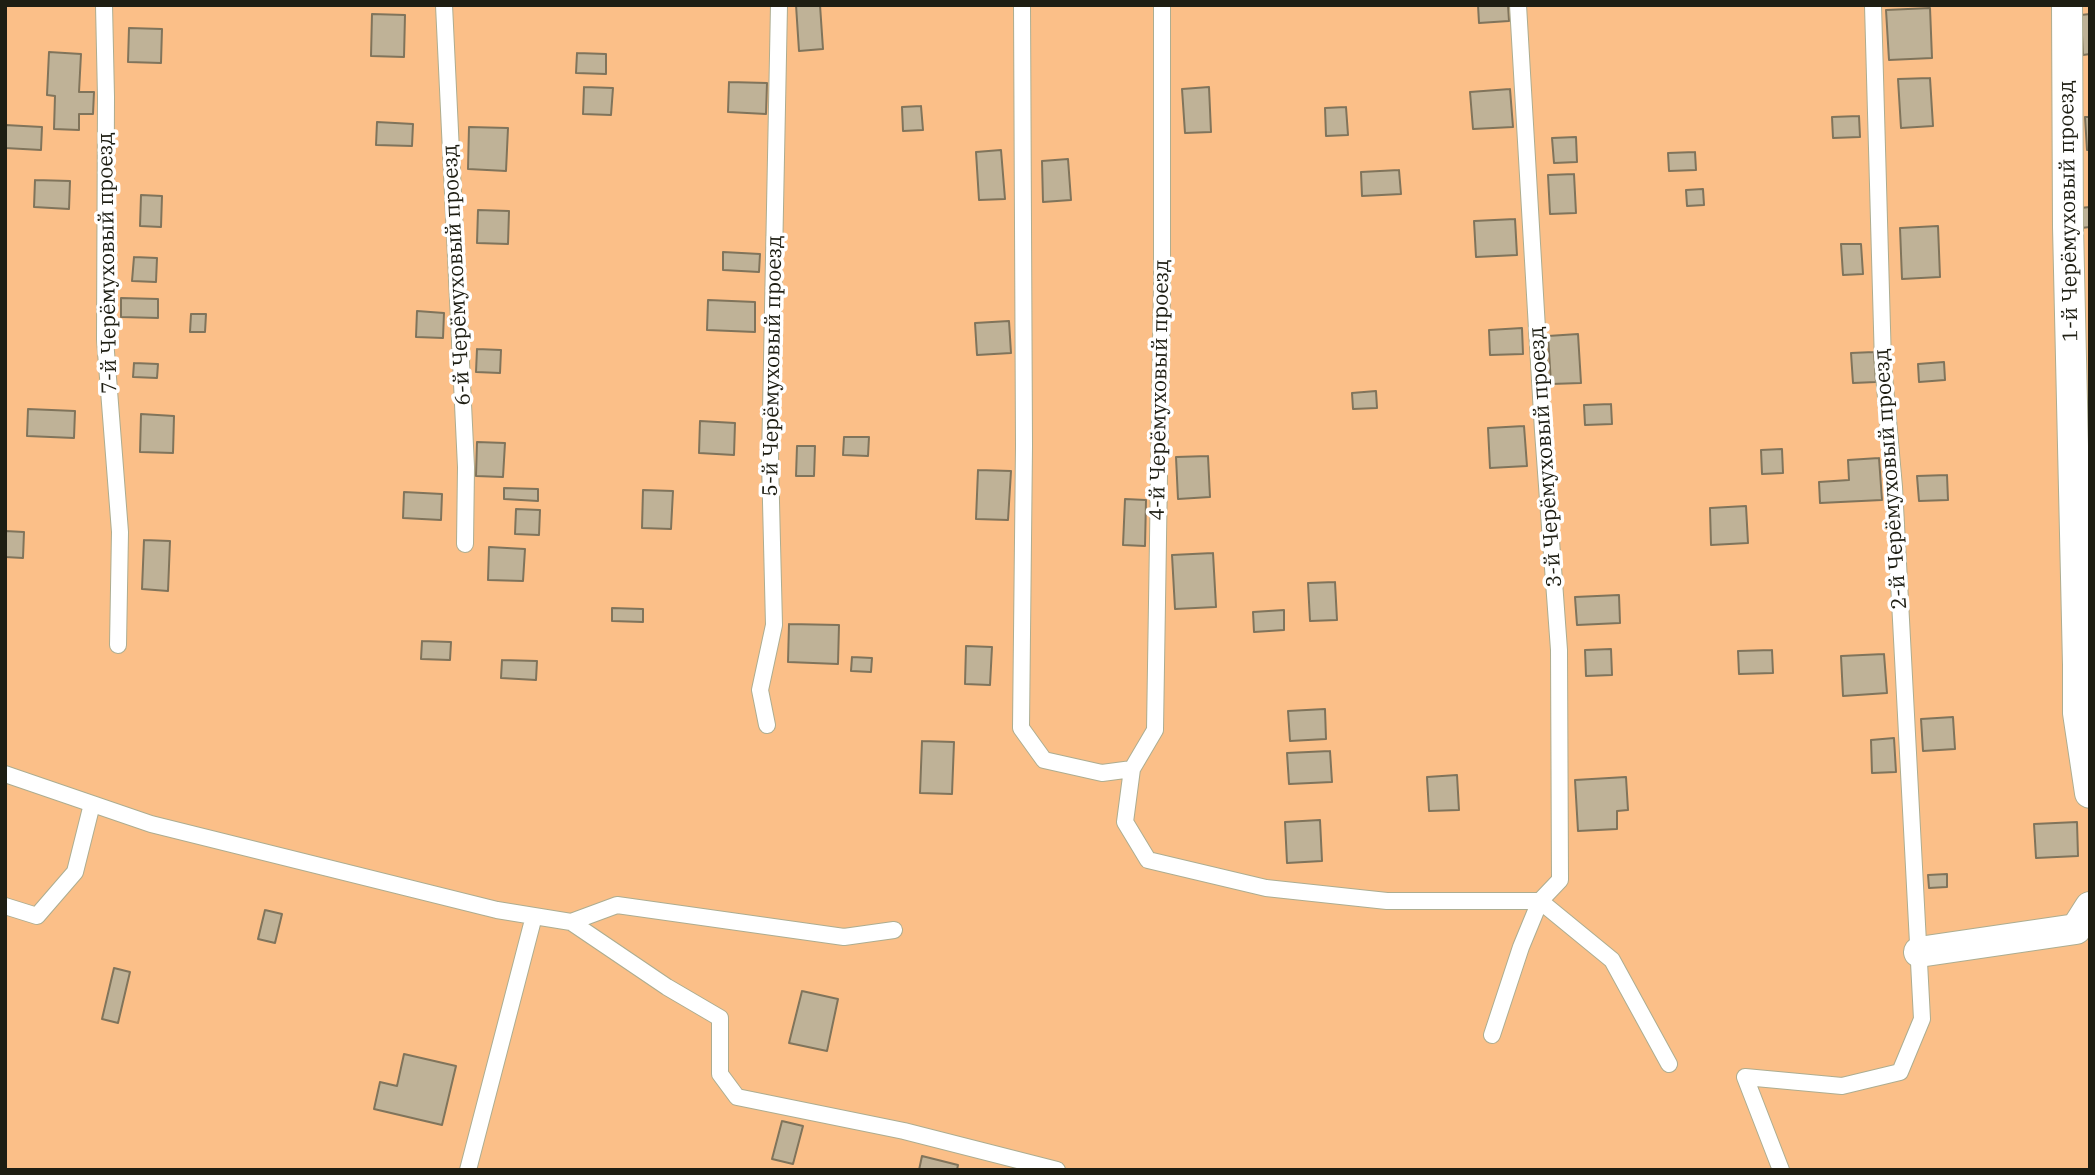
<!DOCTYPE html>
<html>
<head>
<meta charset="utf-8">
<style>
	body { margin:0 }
	#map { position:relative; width:2095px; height:1175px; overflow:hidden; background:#f1f2d3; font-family:"IBM Plex Serif",serif }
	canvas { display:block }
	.frame { position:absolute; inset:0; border:7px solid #1e1e13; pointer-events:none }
</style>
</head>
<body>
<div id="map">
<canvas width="2095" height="1175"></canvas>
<div class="frame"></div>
</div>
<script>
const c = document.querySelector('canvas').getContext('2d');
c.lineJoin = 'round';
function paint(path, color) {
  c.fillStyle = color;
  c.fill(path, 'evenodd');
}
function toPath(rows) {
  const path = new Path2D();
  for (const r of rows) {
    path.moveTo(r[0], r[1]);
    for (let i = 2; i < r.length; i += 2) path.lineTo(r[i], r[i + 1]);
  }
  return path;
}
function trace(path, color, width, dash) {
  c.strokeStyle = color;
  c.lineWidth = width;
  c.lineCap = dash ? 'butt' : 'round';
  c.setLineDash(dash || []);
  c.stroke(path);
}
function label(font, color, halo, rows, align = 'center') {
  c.font = font + ' "IBM Plex Serif",serif';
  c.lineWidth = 7;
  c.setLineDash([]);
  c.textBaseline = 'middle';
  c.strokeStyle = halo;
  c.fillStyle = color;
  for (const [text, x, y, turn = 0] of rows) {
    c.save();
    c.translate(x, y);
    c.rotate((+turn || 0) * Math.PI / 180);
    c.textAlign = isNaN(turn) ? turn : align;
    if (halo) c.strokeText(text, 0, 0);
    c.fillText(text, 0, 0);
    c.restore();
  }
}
const green = toPath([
	[5,5,2090,5,2090,1170,5,1170]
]);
const building = toPath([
	[796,5,820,5,823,49,799,51,796,5],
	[1478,5,1508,5,1509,21,1479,23,1478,5],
	[1930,8,1932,58,1889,60,1886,10,1930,8],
	[372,14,405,15,404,57,371,56,372,14],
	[2090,14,2090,54,2083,55,2081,15,2090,14],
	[129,28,162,29,161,63,128,62,129,28],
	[49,52,81,54,79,92,94,92,93,114,79,114,79,130,54,129,55,96,47,95,49,52],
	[577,53,606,54,606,74,576,73,577,53],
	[1930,78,1933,126,1901,128,1898,79,1930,78],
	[729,82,767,83,766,114,728,112,729,82],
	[584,87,613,88,611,115,583,114,584,87],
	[1209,87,1211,132,1185,133,1182,89,1209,87],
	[1510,89,1513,127,1473,129,1470,92,1510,89],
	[921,106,923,130,903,131,902,107,921,106],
	[1346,107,1348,135,1326,136,1325,108,1346,107],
	[1859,116,1860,137,1833,138,1832,117,1859,116],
	[2085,117,2090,117,2090,150,2087,150,2085,117],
	[377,122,413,124,412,146,376,145,377,122],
	[5,125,42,127,41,150,5,148,5,125],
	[469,127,508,128,506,171,468,169,469,127],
	[1576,137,1577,162,1554,163,1552,138,1576,137],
	[1001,150,1005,199,979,200,976,152,1001,150],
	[1695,152,1696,170,1669,171,1668,153,1695,152],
	[1068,159,1071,200,1043,202,1042,161,1068,159],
	[1399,170,1401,194,1362,196,1361,172,1399,170],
	[1574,174,1576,213,1550,214,1548,175,1574,174],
	[35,180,70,181,69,209,34,207,35,180],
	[1703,189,1704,205,1687,206,1686,190,1703,189],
	[141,195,162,196,161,227,140,226,141,195],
	[2090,207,2090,227,2081,228,2080,208,2090,207],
	[478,210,509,211,508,244,477,243,478,210],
	[1515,219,1517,255,1476,257,1474,221,1515,219],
	[1938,226,1940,277,1902,279,1900,228,1938,226],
	[1841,244,1861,244,1863,274,1843,275,1841,244],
	[723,252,760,254,759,272,723,270,723,252],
	[134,257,157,258,156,282,132,281,134,257],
	[121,298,158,299,158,318,121,317,121,298],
	[708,300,755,302,755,332,707,330,708,300],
	[417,311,444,313,443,338,416,337,417,311],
	[191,314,206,314,205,332,190,332,191,314],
	[1009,321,1011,353,977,355,975,323,1009,321],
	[1522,328,1523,354,1490,355,1489,330,1522,328],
	[1578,334,1581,383,1551,384,1548,336,1578,334],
	[477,349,501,350,500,373,476,372,477,349],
	[1874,352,1876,382,1853,383,1851,353,1874,352],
	[1944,362,1945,380,1919,382,1918,364,1944,362],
	[134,363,158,364,157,378,133,377,134,363],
	[1376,391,1377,408,1353,409,1352,393,1376,391],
	[1611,404,1612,424,1585,425,1584,405,1611,404],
	[28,409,75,411,74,438,27,436,28,409],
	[141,414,174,416,173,453,140,452,141,414],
	[700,421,735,423,734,455,699,453,700,421],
	[1524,426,1527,466,1490,468,1488,428,1524,426],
	[844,437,869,437,868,456,843,455,844,437],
	[477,442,505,443,503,477,476,476,477,442],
	[797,446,815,446,814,476,796,476,797,446],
	[1782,449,1783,473,1762,474,1761,450,1782,449],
	[1208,456,1210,497,1178,499,1176,457,1208,456],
	[1879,458,1882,500,1820,503,1819,482,1849,480,1848,460,1879,458],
	[978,470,1011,471,1008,520,976,519,978,470],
	[1947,475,1948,500,1919,501,1917,476,1947,475],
	[504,488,538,489,538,501,504,499,504,488],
	[643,490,673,491,671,529,642,528,643,490],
	[404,492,442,494,441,520,403,518,404,492],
	[1125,499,1146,500,1145,546,1123,545,1125,499],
	[1746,506,1748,543,1711,545,1710,508,1746,506],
	[516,509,540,510,539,535,515,534,516,509],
	[5,531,24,532,23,558,5,557,5,531],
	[144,540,170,541,168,591,142,589,144,540],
	[489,547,525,549,523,581,488,580,489,547],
	[1213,553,1216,607,1175,609,1172,555,1213,553],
	[1335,582,1337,620,1310,621,1308,583,1335,582],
	[1619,595,1620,623,1577,625,1575,597,1619,595],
	[612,608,643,609,643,622,612,621,612,608],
	[1284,610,1284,630,1254,632,1253,612,1284,610],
	[789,624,839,625,838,664,788,662,789,624],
	[422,641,451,642,450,660,421,659,422,641],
	[966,646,992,647,990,685,965,684,966,646],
	[1611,649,1612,675,1586,676,1585,650,1611,649],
	[1772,650,1773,673,1739,674,1738,651,1772,650],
	[1884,654,1887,693,1843,696,1841,656,1884,654],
	[852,657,872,658,871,672,851,671,852,657],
	[502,660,537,661,536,680,501,678,502,660],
	[1325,709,1326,739,1290,741,1288,711,1325,709],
	[1953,717,1955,749,1923,751,1921,719,1953,717],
	[1894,738,1896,772,1872,773,1871,740,1894,738],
	[922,741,954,742,952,794,920,793,922,741],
	[1330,751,1332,782,1289,784,1287,753,1330,751],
	[1457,775,1459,810,1429,811,1427,777,1457,775],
	[1626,777,1628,810,1617,811,1617,829,1578,831,1575,780,1626,777],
	[1320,820,1322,861,1287,863,1285,822,1320,820],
	[2077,822,2078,856,2036,858,2034,824,2077,822],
	[1947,874,1947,887,1929,888,1928,875,1947,874],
	[265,910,282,914,275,943,258,939,265,910],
	[114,968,130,972,118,1023,102,1019,114,968],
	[802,991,838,999,827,1051,789,1043,802,991],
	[404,1054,456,1066,442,1125,374,1109,380,1082,397,1086,404,1054],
	[782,1121,803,1126,793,1164,772,1159,782,1121],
	[922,1156,958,1165,957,1170,919,1170,922,1156]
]);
const service = toPath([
	[104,5,106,97,105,339,120,532,118,645],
	[444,5,466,467,465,544],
	[1022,5,1024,446,1021,728,1044,760,1102,773,1132,769],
	[1162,5,1162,284,1155,730,1132,769,1125,822,1148,860,1266,888,1387,901,1540,901,1612,960,1669,1064],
	[767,725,760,690,774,625,770,461,779,5],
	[5,774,151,824,497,910,571,922,617,905,844,937,894,930],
	[5,906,37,916,75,872,92,804],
	[571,922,667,987,720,1018,720,1074,737,1097,904,1131,1057,1170],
	[1492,1035,1521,947,1540,901,1560,880,1559,650,1543,431,1518,5],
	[468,1170,534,916],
	[1781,1170,1745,1077,1842,1086,1900,1072,1922,1019,1894,487,1883,364,1873,5]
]);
const minor = toPath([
	[2067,5,2068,227,2078,665,2078,713,2090,793],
	[1919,952,2076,929,2090,907]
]);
const streetNames = [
	["1-й Черёмуховый проезд",2069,211,-91],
	["7-й Черёмуховый проезд",108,263,-91],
	["6-й Черёмуховый проезд",457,275,-93],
	["5-й Черёмуховый проезд",773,366,-89],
	["4-й Черёмуховый проезд",1160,390,-89],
	["3-й Черёмуховый проезд",1546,457,-94],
	["2-й Черёмуховый проезд",1891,479,-94]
];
paint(green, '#fbbf88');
paint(building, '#bfb297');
trace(building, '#80745b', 2);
trace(service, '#adad90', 18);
trace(minor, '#adad90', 32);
trace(service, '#fff', 16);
trace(minor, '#fff', 30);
label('21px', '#1e1e13', '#fff', streetNames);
</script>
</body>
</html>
